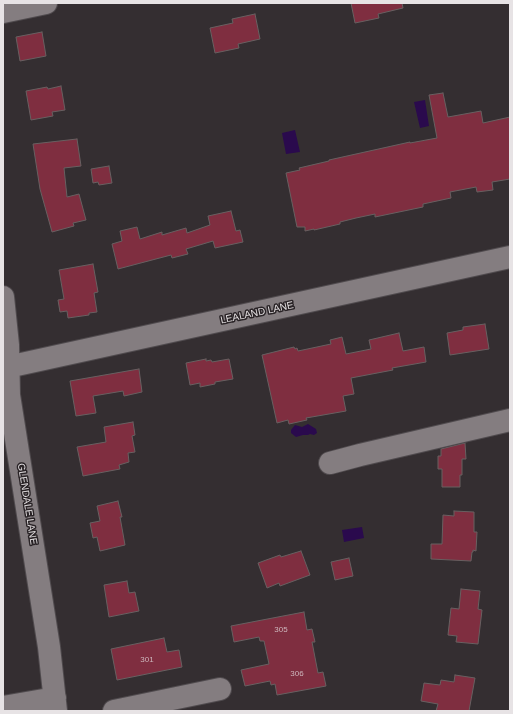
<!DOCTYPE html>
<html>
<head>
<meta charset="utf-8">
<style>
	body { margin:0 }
	#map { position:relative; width:513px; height:714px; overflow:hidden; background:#342e31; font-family:Arial,sans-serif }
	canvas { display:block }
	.frame { position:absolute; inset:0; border:4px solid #e7e3e5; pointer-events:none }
</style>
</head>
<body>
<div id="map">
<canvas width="513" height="714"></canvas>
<div class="frame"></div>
</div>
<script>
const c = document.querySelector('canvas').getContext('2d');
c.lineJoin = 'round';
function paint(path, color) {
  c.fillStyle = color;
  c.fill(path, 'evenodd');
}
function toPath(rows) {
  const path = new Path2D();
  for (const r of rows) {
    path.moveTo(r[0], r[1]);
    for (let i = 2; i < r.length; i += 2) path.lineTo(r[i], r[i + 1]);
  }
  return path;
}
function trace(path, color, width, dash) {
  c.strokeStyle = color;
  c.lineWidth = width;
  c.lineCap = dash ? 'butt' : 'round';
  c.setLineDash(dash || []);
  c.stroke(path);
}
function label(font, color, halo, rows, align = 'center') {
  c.font = font + ' Arial,sans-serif';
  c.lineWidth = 3;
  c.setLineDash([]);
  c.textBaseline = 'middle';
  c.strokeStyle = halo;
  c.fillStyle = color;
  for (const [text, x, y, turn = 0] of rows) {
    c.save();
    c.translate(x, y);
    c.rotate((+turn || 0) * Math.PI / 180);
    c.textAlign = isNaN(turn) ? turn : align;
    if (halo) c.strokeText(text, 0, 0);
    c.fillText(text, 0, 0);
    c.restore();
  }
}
const water = toPath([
	[425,100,429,126,420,128,414,102],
	[295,130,300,152,286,154,282,133],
	[308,424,316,429,317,433,314,435,310,434,308,435,303,435,296,437,291,433,291,430,295,425,302,427],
	[362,527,364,538,344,542,342,530]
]);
const building = toPath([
	[351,3,402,3,403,8,378,14,379,18,355,23,351,3],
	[255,14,260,39,238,44,239,48,215,53,210,28,233,23,232,19,255,14],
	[42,32,46,56,20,61,16,37,42,32],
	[61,86,65,110,52,112,53,116,31,120,26,91,47,87,48,89,61,86],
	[443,93,448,117,481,111,483,123,510,117,510,179,492,182,493,190,477,192,476,187,450,192,451,198,423,204,423,207,375,217,375,214,356,218,340,222,340,224,314,230,314,229,305,231,305,227,297,227,286,173,300,170,299,168,329,161,329,160,410,142,410,143,437,138,429,95,443,93],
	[77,139,81,166,64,168,67,197,79,194,86,220,73,223,74,226,52,232,40,189,33,144,77,139],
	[109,166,112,183,99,185,98,182,93,183,91,169,109,166],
	[231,211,236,231,240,230,243,242,215,248,213,241,186,249,188,254,172,258,171,255,118,269,112,244,122,241,120,231,137,227,140,239,162,232,162,235,186,228,187,233,210,225,208,216,231,211],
	[93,264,98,292,94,293,97,312,89,313,89,315,68,318,67,311,60,312,58,300,64,299,59,270,93,264],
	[485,324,489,349,450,355,447,333,463,330,463,327,485,324],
	[399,333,403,351,424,347,426,362,392,368,393,370,351,378,354,394,343,396,346,411,306,418,307,420,289,424,288,420,277,423,262,355,294,347,295,349,297,348,298,351,331,344,330,340,342,337,346,354,371,349,369,340,399,333],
	[206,359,206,361,211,360,212,362,229,359,233,379,215,382,215,384,200,387,200,383,190,385,186,363,206,359],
	[139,369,142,392,124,396,123,391,93,396,96,413,76,416,70,381,139,369],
	[133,422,135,435,132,436,135,452,128,453,129,462,119,465,120,469,83,476,77,447,106,442,104,427,133,422],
	[465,443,466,459,462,459,462,475,460,475,460,487,442,487,442,469,438,469,438,456,441,456,441,449,465,443],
	[118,501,122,517,120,517,125,545,100,551,97,537,93,538,90,523,100,521,97,506,118,501],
	[454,511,474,512,474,532,477,532,476,551,473,550,473,552,472,552,471,561,431,559,431,544,442,544,443,515,454,516,454,511],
	[301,551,310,575,280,586,279,583,267,588,258,563,280,555,281,557,301,551],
	[349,558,353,576,335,580,331,562,349,558],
	[127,581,129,593,135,592,139,611,109,617,104,585,127,581],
	[461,589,480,591,478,609,482,610,478,644,456,642,457,636,448,635,451,608,459,609,461,589],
	[304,612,307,630,312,629,315,642,312,642,318,673,323,672,326,686,277,695,275,684,271,685,270,681,245,686,241,670,269,664,264,641,260,641,259,637,234,642,231,626,304,612],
	[164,638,167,652,179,650,182,667,117,680,111,649,164,638],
	[455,675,475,678,469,711,436,711,438,704,421,701,424,683,440,685,441,680,454,682,455,675]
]);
const minor = toPath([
	[3,12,46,3],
	[3,297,8,345,9,395,49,647,56,711],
	[3,368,510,257],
	[330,463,360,455,510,420],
	[3,707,55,698],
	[114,711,220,689]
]);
const numberNames = [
	["305",281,630],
	["301",147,660],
	["306",297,674]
];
const streetNames = [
	["LEALAND LANE",257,313,-12],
	["GLENDALE LANE",27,504,81]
];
paint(water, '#2a0a4d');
paint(building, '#7f2e40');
trace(building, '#686061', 1);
trace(minor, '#504b4e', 24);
trace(minor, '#847d80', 22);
label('8px', '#cdb6bc', null, numberNames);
label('10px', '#e7e3e5', '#2a2427', streetNames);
</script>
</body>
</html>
